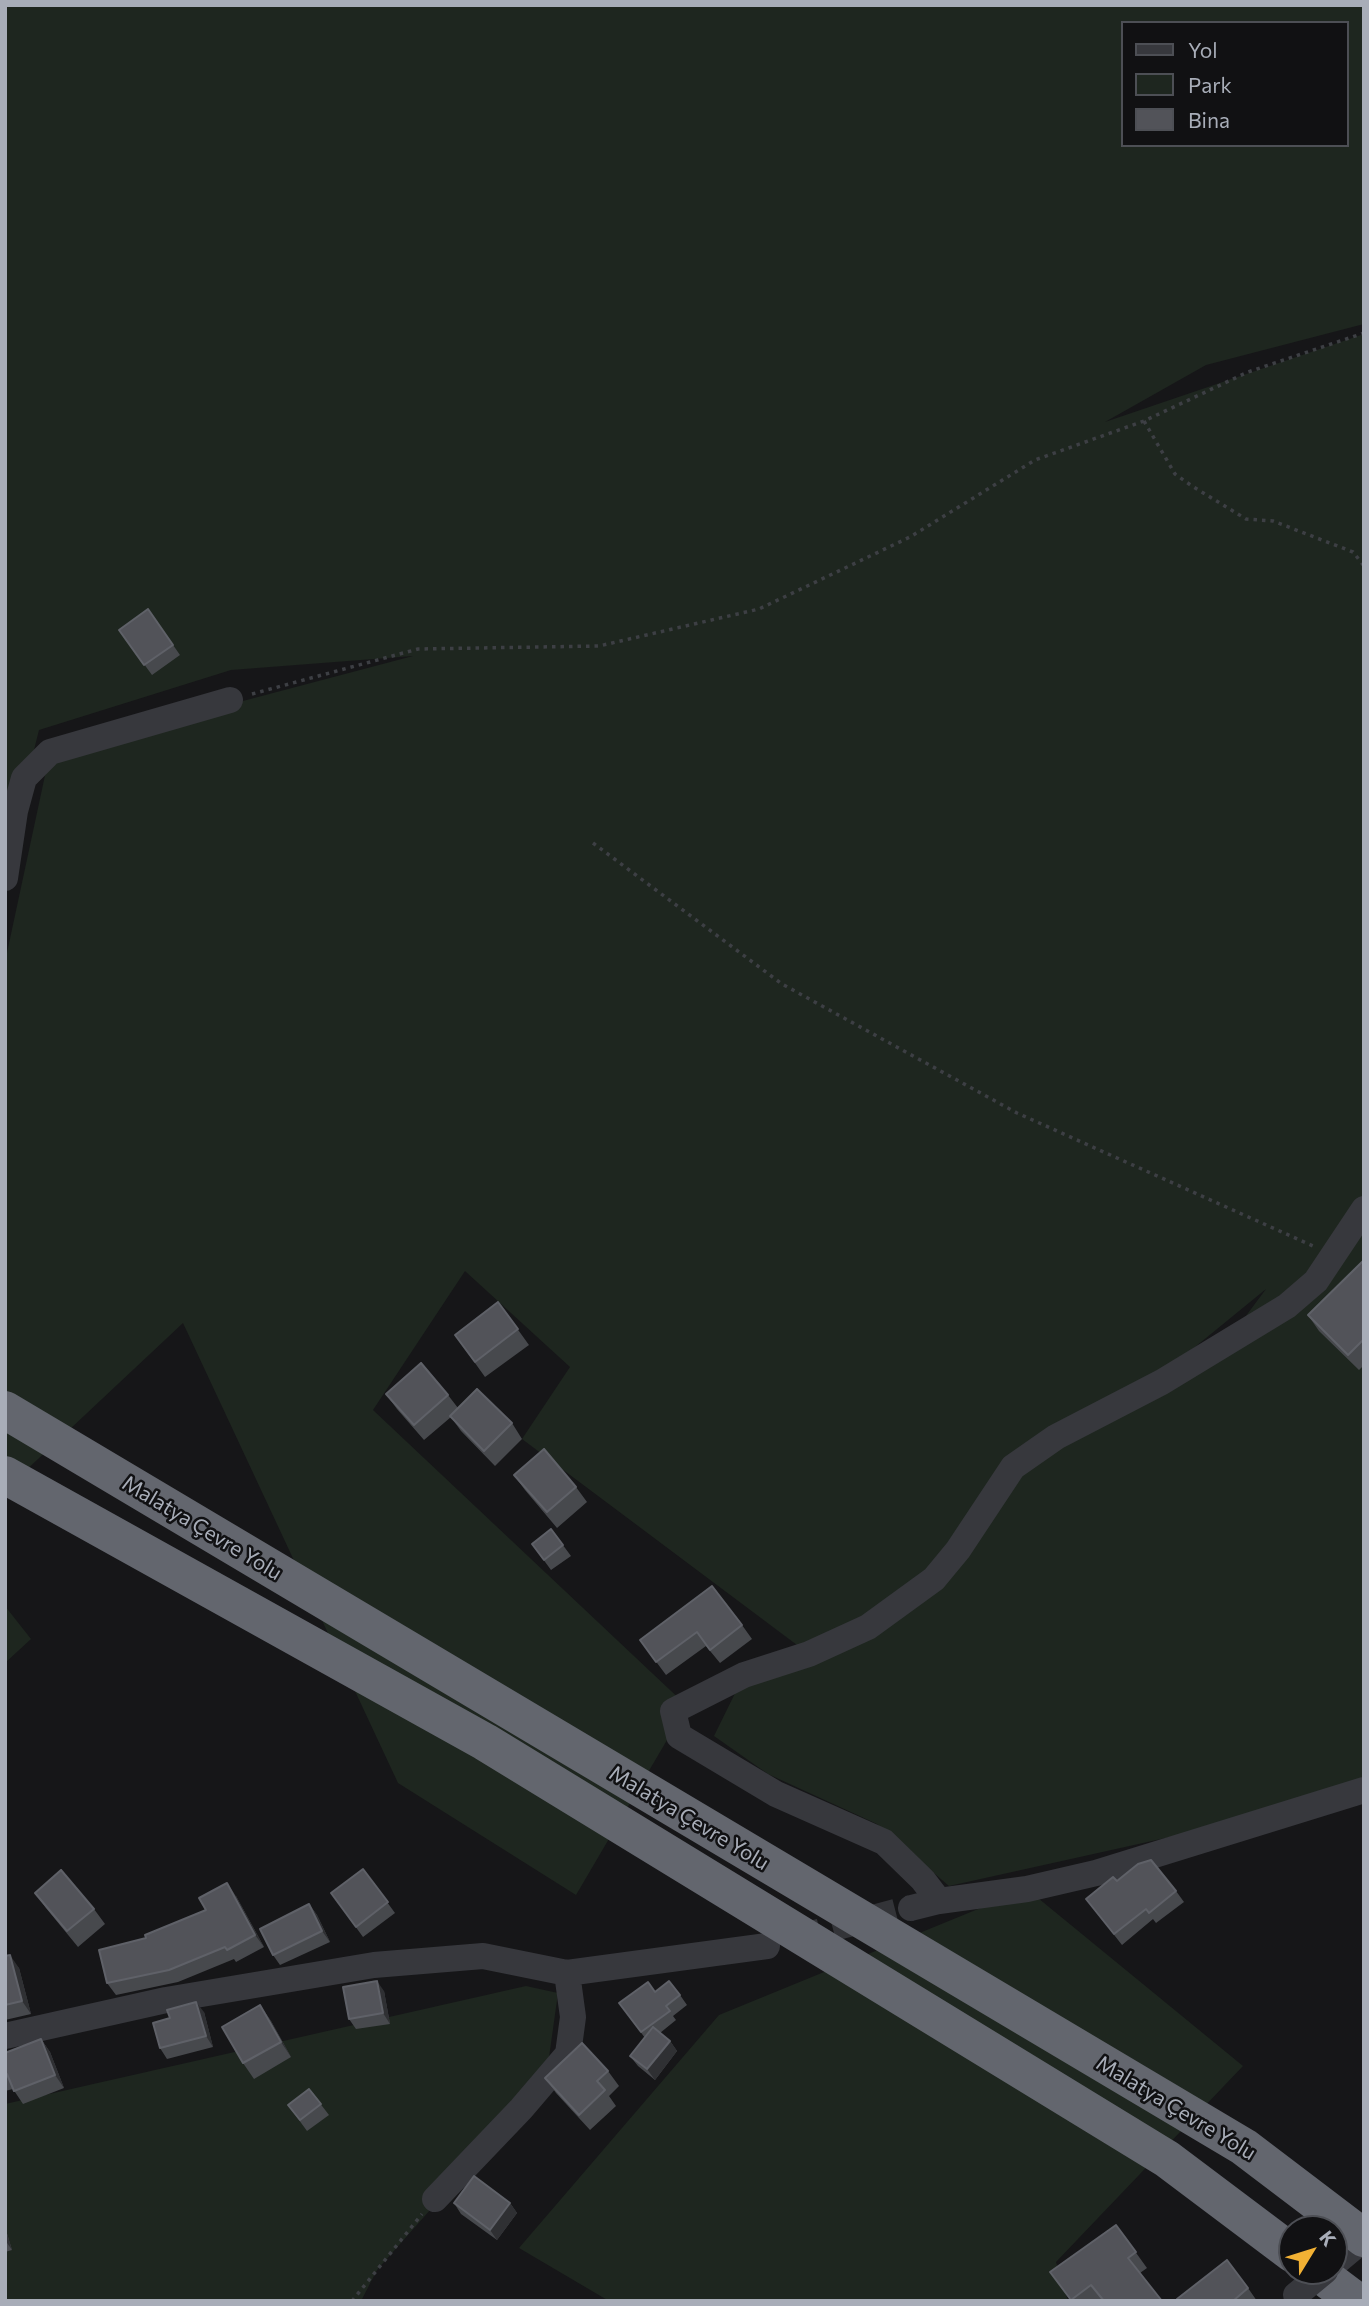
<!DOCTYPE html>
<html>
<head>
<meta charset="utf-8">
<style>
	body { margin:0 }
	#map { position:relative; width:1369px; height:2306px; overflow:hidden; background:#161618; font-family:Commissioner,sans-serif }
	canvas { display:block }
	.frame { position:absolute; inset:0; border:7px solid #a8adb8; pointer-events:none }
	.legend { position:absolute; left:1121px; top:21px; width:228px; height:126px; box-sizing:border-box; background:#111113; border:2px solid #4d4f55; margin:0; padding:9px 12px; list-style:none; font-size:21px; color:#a8adb8 }
	.legend li { display:flex; align-items:center; gap:14px; height:35px }
	.legend b { width:35px; border:2px solid #4d4f55 }
	.north { position:absolute; left:1278px; top:2215px; width:70px; height:70px; box-sizing:border-box; background:#111113; border:2px solid #4d4f55; border-radius:50%; rotate:52deg; font-size:19px; font-weight:700; line-height:28px; text-align:center; color:#a8adb8 }
	.north::after { content:''; display:block; margin:auto; width:24px; height:32px; background:#f2b134; clip-path:polygon(50% 0,100% 100%,50% 72%,0 100%) }
</style>
</head>
<body>
<div id="map">
<canvas width="1369" height="2306"></canvas>
<div class="frame"></div>
<ul class="legend">
<li><b style="height:9px;background:#37383d"></b>Yol</li>
<li><b style="height:19px;background:#1e261f"></b>Park</li>
<li><b style="height:19px;background:#525359"></b>Bina</li>
</ul>
<div class="north">K</div>
</div>
<script>
const c = document.querySelector('canvas').getContext('2d');
c.lineJoin = 'round';
function paint(path, color) {
  c.fillStyle = color;
  c.fill(path, 'evenodd');
}
function toPath(rows) {
  const path = new Path2D();
  for (const r of rows) {
    path.moveTo(r[0], r[1]);
    for (let i = 2; i < r.length; i += 2) path.lineTo(r[i], r[i + 1]);
  }
  return path;
}
function trace(path, color, width, dash) {
  c.strokeStyle = color;
  c.lineWidth = width;
  c.lineCap = dash ? 'butt' : 'round';
  c.setLineDash(dash || []);
  c.stroke(path);
}
function label(font, color, halo, rows, align = 'center') {
  c.font = font + ' Commissioner,sans-serif';
  c.lineWidth = 5;
  c.setLineDash([]);
  c.textBaseline = 'middle';
  c.strokeStyle = halo;
  c.fillStyle = color;
  for (const [text, x, y, turn = 0] of rows) {
    c.save();
    c.translate(x, y);
    c.rotate((+turn || 0) * Math.PI / 180);
    c.textAlign = isNaN(turn) ? turn : align;
    if (halo) c.strokeText(text, 0, 0);
    c.fillText(text, 0, 0);
    c.restore();
  }
}
const green = toPath([
	[5,5,1364,5,1364,324,1206,365,1105,422,1364,334,1364,1794,949,1886,877,1824,768,1774,714,1736,744,1675,805,1651,522,1439,570,1367,465,1271,373,1410,687,1706,576,1895,398,1783,183,1323,5,1490,5,962,50,752,413,656,231,670,39,730,5,865],
	[1122,23,1346,23,1346,145,1122,145],
	[1266,1289,1216,1356,1124,1405],
	[5,1606,31,1639,5,1663],
	[1027,1889,1243,2066,1056,2262,1068,2301,609,2301,519,2248,719,2015],
	[526,1986,558,1993,546,2079,377,2270,361,2301,5,2301,5,2104]
]);
const minorTunnel = toPath([
	[795,1938,911,1908]
]);
const path = toPath([
	[1144,421,1175,474,1192,486,1246,519,1273,521,1353,552,1364,566],
	[252,694,418,649,599,646,759,609,910,537,1035,460,1144,421,1248,372,1364,333],
	[593,843,782,984,1017,1113,1313,1246],
	[352,2301,422,2214]
]);
const minor = toPath([
	[5,878,15,811,24,778,50,752,230,700],
	[939,1901,1027,1889,1096,1873,1364,1790],
	[911,1908,939,1901,923,1880,884,1842,776,1794,679,1736,673,1711,744,1675,809,1654,868,1627,934,1579,958,1550,1013,1467,1056,1437,1162,1382,1287,1306,1316,1281,1364,1209],
	[5,2036,166,2000,374,1965,483,1956,567,1973,767,1946],
	[435,2199,521,2109,568,2054,573,2017,567,1973],
	[1334,2264,1364,2239]
]);
const highway = toPath([
	[5,1410,1244,2147,1364,2238],
	[5,1475,485,1742,1167,2159,1292,2253],
	[1316,2271,1356,2301]
]);
const minorBridge = toPath([
	[1296,2295,1325,2271]
]);
const wall = toPath([
	[148,609,180,655,152,675,119,630],
	[1364,1260,1364,1365,1359,1370,1319,1331,1308,1315],
	[498,1302,529,1345,485,1377,455,1335],
	[386,1394,448,1395,458,1408,512,1423,522,1439,495,1466,461,1431,451,1417,424,1440,397,1409],
	[514,1475,576,1487,587,1502,557,1528,525,1490],
	[551,1529,571,1556,551,1570,532,1544],
	[742,1625,752,1639,720,1663,706,1646,666,1675,640,1640],
	[363,1869,395,1913,363,1937,331,1893],
	[1117,1881,1176,1891,1184,1902,1156,1923,1153,1919,1122,1945,1086,1899],
	[35,1893,94,1909,105,1924,78,1947,46,1908],
	[236,1896,264,1947,236,1962,234,1959,178,1982,116,1995,107,1983,146,1938],
	[309,1904,317,1915,330,1942,280,1965,273,1955],
	[5,1956,19,1968,31,2014,5,2020],
	[384,1991,390,2024,356,2029,349,2019],
	[655,1992,680,1995,687,2005,673,2016,676,2020,660,2033,670,2041,677,2051,655,2080,638,2066,630,2056,645,2038,619,2003],
	[260,2005,271,2021,291,2057,254,2079,243,2063],
	[204,2012,213,2047,167,2059,160,2048],
	[41,2039,50,2052,64,2088,23,2104,13,2089,5,2091,5,2053],
	[608,2071,619,2086,609,2096,616,2106,590,2130,556,2093,545,2078],
	[309,2089,329,2115,307,2131,288,2105],
	[454,2203,510,2203,517,2213,497,2240,461,2214],
	[1116,2225,1147,2268,1140,2273,1162,2301,1071,2301,1050,2272],
	[5,2227,12,2250,5,2252],
	[1248,2288,1257,2301,1179,2301]
]);
const shadedWall = toPath([
	[227,1883,236,1896,264,1947,255,1935],
	[309,1904,317,1915,330,1942,322,1931],
	[10,1955,19,1968,31,2014,22,2001],
	[377,1981,384,1991,390,2024,383,2013],
	[196,2002,204,2012,213,2047,206,2036],
	[260,2005,271,2021,291,2057,281,2042],
	[41,2039,50,2052,64,2088,55,2075],
	[670,2041,677,2051,655,2080,647,2069],
	[510,2203,517,2213,497,2240,490,2230],
	[5,2227,12,2250,5,2240]
]);
const building = toPath([
	[148,609,173,645,144,665,119,630,148,609],
	[1364,1260,1364,1339,1348,1355,1308,1315,1364,1260],
	[498,1302,518,1329,475,1362,455,1335,498,1302],
	[421,1363,448,1395,414,1425,386,1394,421,1363],
	[477,1389,512,1423,484,1451,450,1416,477,1389],
	[544,1449,576,1487,547,1512,514,1475,544,1449],
	[551,1529,563,1545,544,1560,532,1544,551,1529],
	[712,1586,742,1625,710,1650,697,1632,656,1662,640,1640,712,1586],
	[1151,1860,1176,1891,1149,1913,1146,1909,1114,1934,1086,1899,1113,1877,1117,1881,1138,1864,1151,1860],
	[363,1869,388,1902,356,1927,331,1893,363,1869],
	[61,1870,94,1909,67,1931,35,1893,61,1870],
	[227,1883,255,1935,227,1950,225,1947,169,1970,107,1983,99,1950,146,1938,145,1935,206,1910,199,1898,227,1883],
	[309,1904,322,1931,273,1955,260,1929,309,1904],
	[10,1955,22,2001,5,2005,5,1956,10,1955],
	[377,1981,383,2013,349,2019,343,1987,377,1981],
	[669,1981,680,1995,666,2006,670,2011,641,2032,619,2003,648,1982,655,1992,669,1981],
	[196,2002,206,2036,160,2048,153,2023,170,2018,167,2010,196,2002],
	[260,2005,281,2042,243,2063,222,2027,260,2005],
	[653,2027,670,2041,647,2069,630,2056,653,2027],
	[41,2039,55,2075,14,2091,7,2074,5,2075,5,2053,41,2039],
	[582,2043,608,2071,597,2081,605,2090,579,2115,545,2078,582,2043],
	[309,2089,321,2104,300,2120,288,2105,309,2089],
	[474,2176,510,2203,490,2230,454,2203,474,2176],
	[1116,2225,1136,2252,1128,2258,1162,2301,1104,2301,1091,2285,1071,2300,1050,2272,1116,2225],
	[1227,2260,1248,2288,1233,2301,1179,2301,1177,2299,1227,2260]
]);
const streetNames = [
	["Malatya Çevre Yolu",202,1528,31],
	["Malatya Çevre Yolu",689,1818,31],
	["Malatya Çevre Yolu",1176,2108,31]
];
paint(green, '#1e261f');
trace(minorTunnel, '#333438', 26, [26, 13]);
trace(path, '#3d3f44', 3.5, [3.5, 5]);
trace(minor, '#37383d', 26);
trace(highway, '#63666e', 38);
trace(minorBridge, '#37383d', 26);
paint(wall, '#47494d');
paint(shadedWall, '#2f3033');
paint(building, '#525359');
trace(building, '#5f6168', 2);
label('21px', '#a8adb8', '#111113', streetNames);
</script>
</body>
</html>
